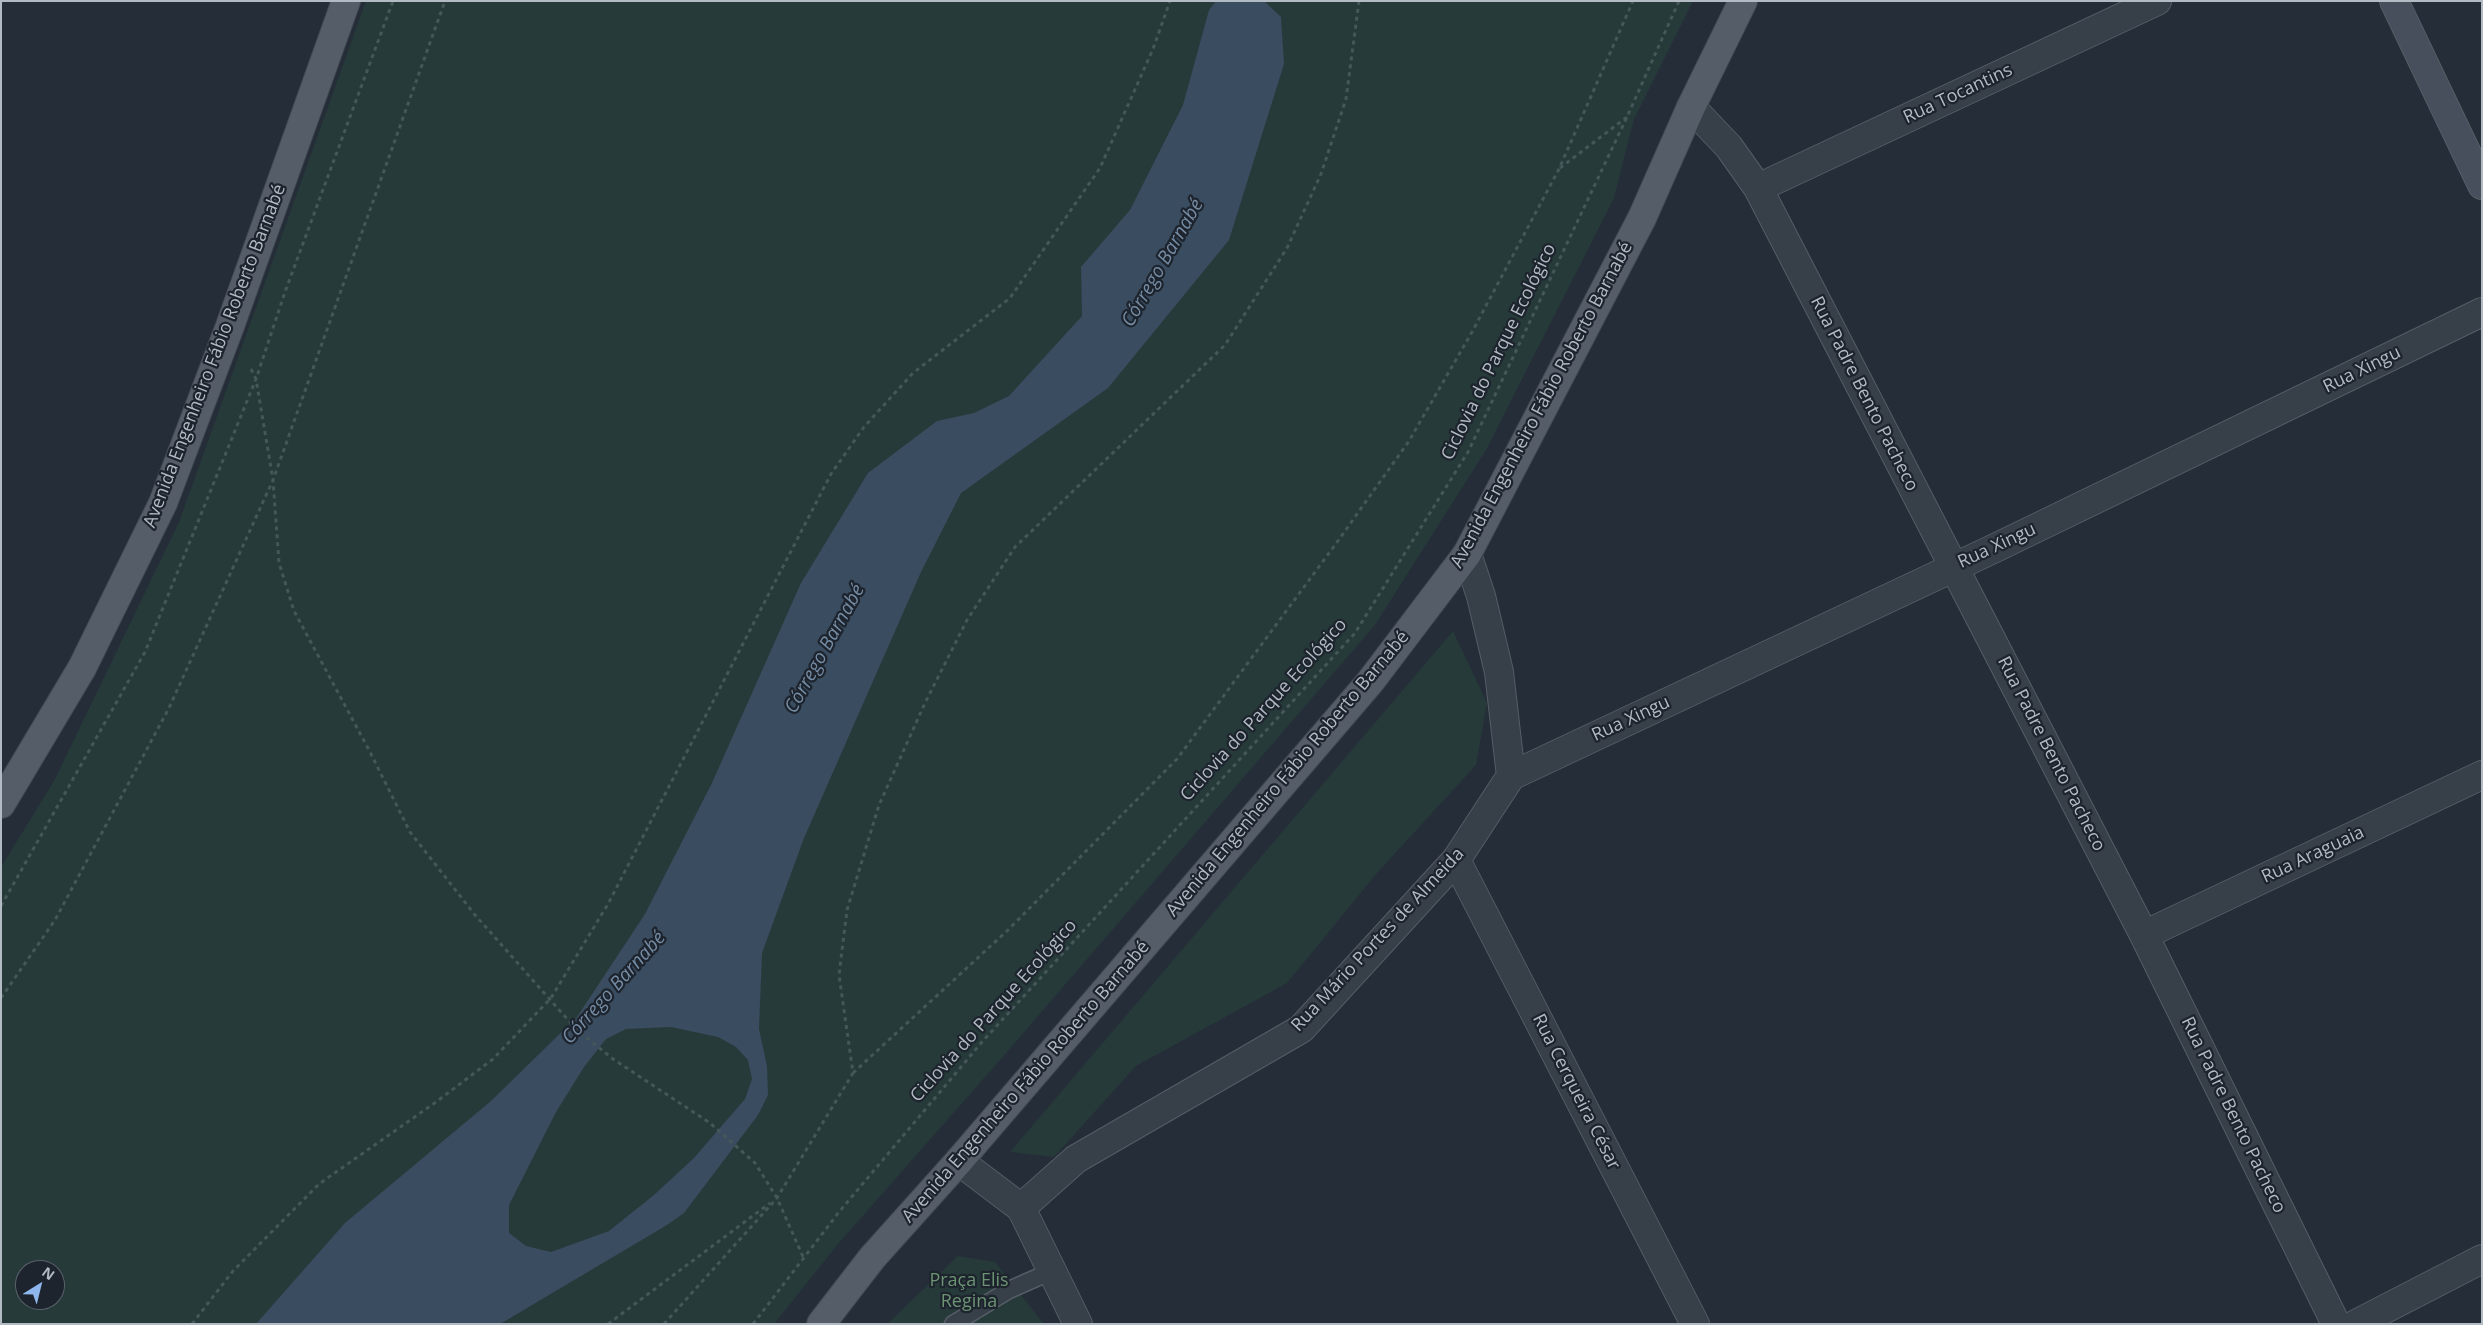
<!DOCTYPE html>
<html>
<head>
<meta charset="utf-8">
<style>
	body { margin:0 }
	#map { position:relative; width:2483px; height:1325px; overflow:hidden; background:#242d38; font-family:"Open Sans",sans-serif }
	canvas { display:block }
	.frame { position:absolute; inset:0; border:2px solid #b2bac4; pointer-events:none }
	.north { position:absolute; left:15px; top:1260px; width:50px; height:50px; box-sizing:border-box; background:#1d242d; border:1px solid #596069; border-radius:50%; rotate:36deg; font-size:14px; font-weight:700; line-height:20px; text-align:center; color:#b2bac4 }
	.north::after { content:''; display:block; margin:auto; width:18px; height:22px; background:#8eb7ed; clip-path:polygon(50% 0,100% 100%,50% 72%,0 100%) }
</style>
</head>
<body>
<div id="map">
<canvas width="2483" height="1325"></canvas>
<div class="frame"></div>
<div class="north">N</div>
</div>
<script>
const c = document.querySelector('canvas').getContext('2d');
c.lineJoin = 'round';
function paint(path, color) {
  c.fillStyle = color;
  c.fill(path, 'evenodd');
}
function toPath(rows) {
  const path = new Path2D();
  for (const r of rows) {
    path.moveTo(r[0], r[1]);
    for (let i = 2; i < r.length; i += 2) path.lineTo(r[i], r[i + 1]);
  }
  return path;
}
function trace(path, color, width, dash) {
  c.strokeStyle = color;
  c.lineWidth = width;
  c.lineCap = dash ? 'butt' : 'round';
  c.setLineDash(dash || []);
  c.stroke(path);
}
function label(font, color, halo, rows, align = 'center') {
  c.font = font + ' "Open Sans",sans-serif';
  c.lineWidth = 4.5;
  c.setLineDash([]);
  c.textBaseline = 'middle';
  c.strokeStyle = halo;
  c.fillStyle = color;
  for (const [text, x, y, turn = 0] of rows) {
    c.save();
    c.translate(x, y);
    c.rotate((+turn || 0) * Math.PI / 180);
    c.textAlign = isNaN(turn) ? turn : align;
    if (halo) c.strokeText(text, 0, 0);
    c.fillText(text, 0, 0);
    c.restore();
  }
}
const green = toPath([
	[366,1,1693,1,1634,119,1614,198,1486,450,1375,625,1001,1059,838,1244,774,1324,1,1324,1,867,54,781,179,522],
	[25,1270,55,1270,55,1300,25,1300],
	[1453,631,1487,703,1476,765,1377,873,1287,983,1136,1066,1054,1157,1010,1152],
	[958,1256,995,1262,1044,1324,887,1324]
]);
const water = toPath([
	[1216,1,1264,1,1281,17,1284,64,1229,240,1108,388,961,493,921,572,804,838,762,953,759,1029,767,1066,768,1095,758,1115,684,1213,667,1225,500,1324,256,1324,345,1223,491,1101,577,1017,645,914,712,783,801,583,868,473,937,421,974,413,1009,396,1082,316,1081,267,1130,210,1183,105,1209,10],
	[671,1027,718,1037,736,1047,748,1060,752,1079,745,1099,694,1158,654,1195,609,1231,551,1252,526,1246,509,1233,509,1205,556,1112,584,1067,606,1039,626,1029]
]);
const path = toPath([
	[1560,168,1627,117],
	[251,369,256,379,273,480,279,563,294,611,369,750,410,832,475,915,577,1030,613,1059,710,1123,755,1163,777,1198,804,1259],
	[1,906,145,652,256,379,285,292,393,1],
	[1,998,55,920,169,708,273,480,445,1],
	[853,1073,1008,930,1177,759,1335,545,1409,441,1472,332,1559,169,1633,1],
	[192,1324,233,1271,319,1184,436,1102,493,1059,551,998,608,904,831,474,864,427,913,373,1010,298,1100,168,1153,49,1170,1],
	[608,1324,770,1203],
	[664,1324,777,1198,853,1073,839,975,847,910,879,805,925,703,967,620,1015,547,1225,345,1287,248,1321,174,1346,99,1359,1],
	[753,1324,839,1212,982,1042,1355,633,1468,452,1627,117,1679,1]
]);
const lane = toPath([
	[953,1324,1009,1290,1052,1271]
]);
const street = toPath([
	[1691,107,1729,147,1758,188,2144,935,2336,1324],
	[1758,188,2157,1],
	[1511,776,1993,549,2482,312],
	[1456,860,1695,1324],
	[2144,935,2482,775],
	[959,1161,1021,1208,1078,1324],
	[1021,1208,1076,1159,1301,1029,1456,860,1511,776,1499,672,1481,596,1467,554],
	[2356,1324,2482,1259]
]);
const secondary = toPath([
	[2394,1,2482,185]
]);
const primary = toPath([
	[1,804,82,668,163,503,230,326,346,1],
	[821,1324,872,1258,959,1161,1370,682,1467,554,1642,218,1691,107,1743,1]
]);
const streetNames = [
	["Rua Tocantins",1958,94,-25],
	["Ciclovia do Parque Ecológico",1499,352,-64],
	["Avenida Engenheiro Fábio Roberto Barnabé",215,356,-69],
	["Rua Xingu",2362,370,-26],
	["Rua Padre Bento Pacheco",1864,394,63],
	["Avenida Engenheiro Fábio Roberto Barnabé",1542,405,-62],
	["Rua Xingu",1997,546,-25],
	["Ciclovia do Parque Ecológico",1264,710,-48],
	["Rua Xingu",1631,719,-25],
	["Rua Padre Bento Pacheco",2051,754,63],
	["Avenida Engenheiro Fábio Roberto Barnabé",1288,774,-50],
	["Rua Araguaia",2313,855,-25],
	["Rua Mário Portes de Almeida",1378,940,-47],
	["Ciclovia do Parque Ecológico",994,1011,-48],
	["Avenida Engenheiro Fábio Roberto Barnabé",1026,1082,-49],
	["Rua Cerqueira César",1576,1092,63],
	["Rua Padre Bento Pacheco",2233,1115,64]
];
const parkNames = [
	["Praça Elis",969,1281],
	["Regina",969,1302]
];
const waterNames = [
	["Córrego Barnabé",1163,263,-60],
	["Córrego Barnabé",825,649,-61],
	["Córrego Barnabé",614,988,-48]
];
paint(green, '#273a3a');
paint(water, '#3a4c5f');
trace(lane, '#555d66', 19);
trace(street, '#555d66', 30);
trace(secondary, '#555d66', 30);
trace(primary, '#404851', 30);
trace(path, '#455758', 3, [4, 4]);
trace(lane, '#373f49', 16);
trace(street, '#373f49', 28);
trace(secondary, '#464f5b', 28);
trace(primary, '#555e68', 28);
label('18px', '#b2bac4', '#1d242d', streetNames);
label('18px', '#6c9373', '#1d242d', parkNames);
label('italic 19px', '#758ca5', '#1d242d', waterNames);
</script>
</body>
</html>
